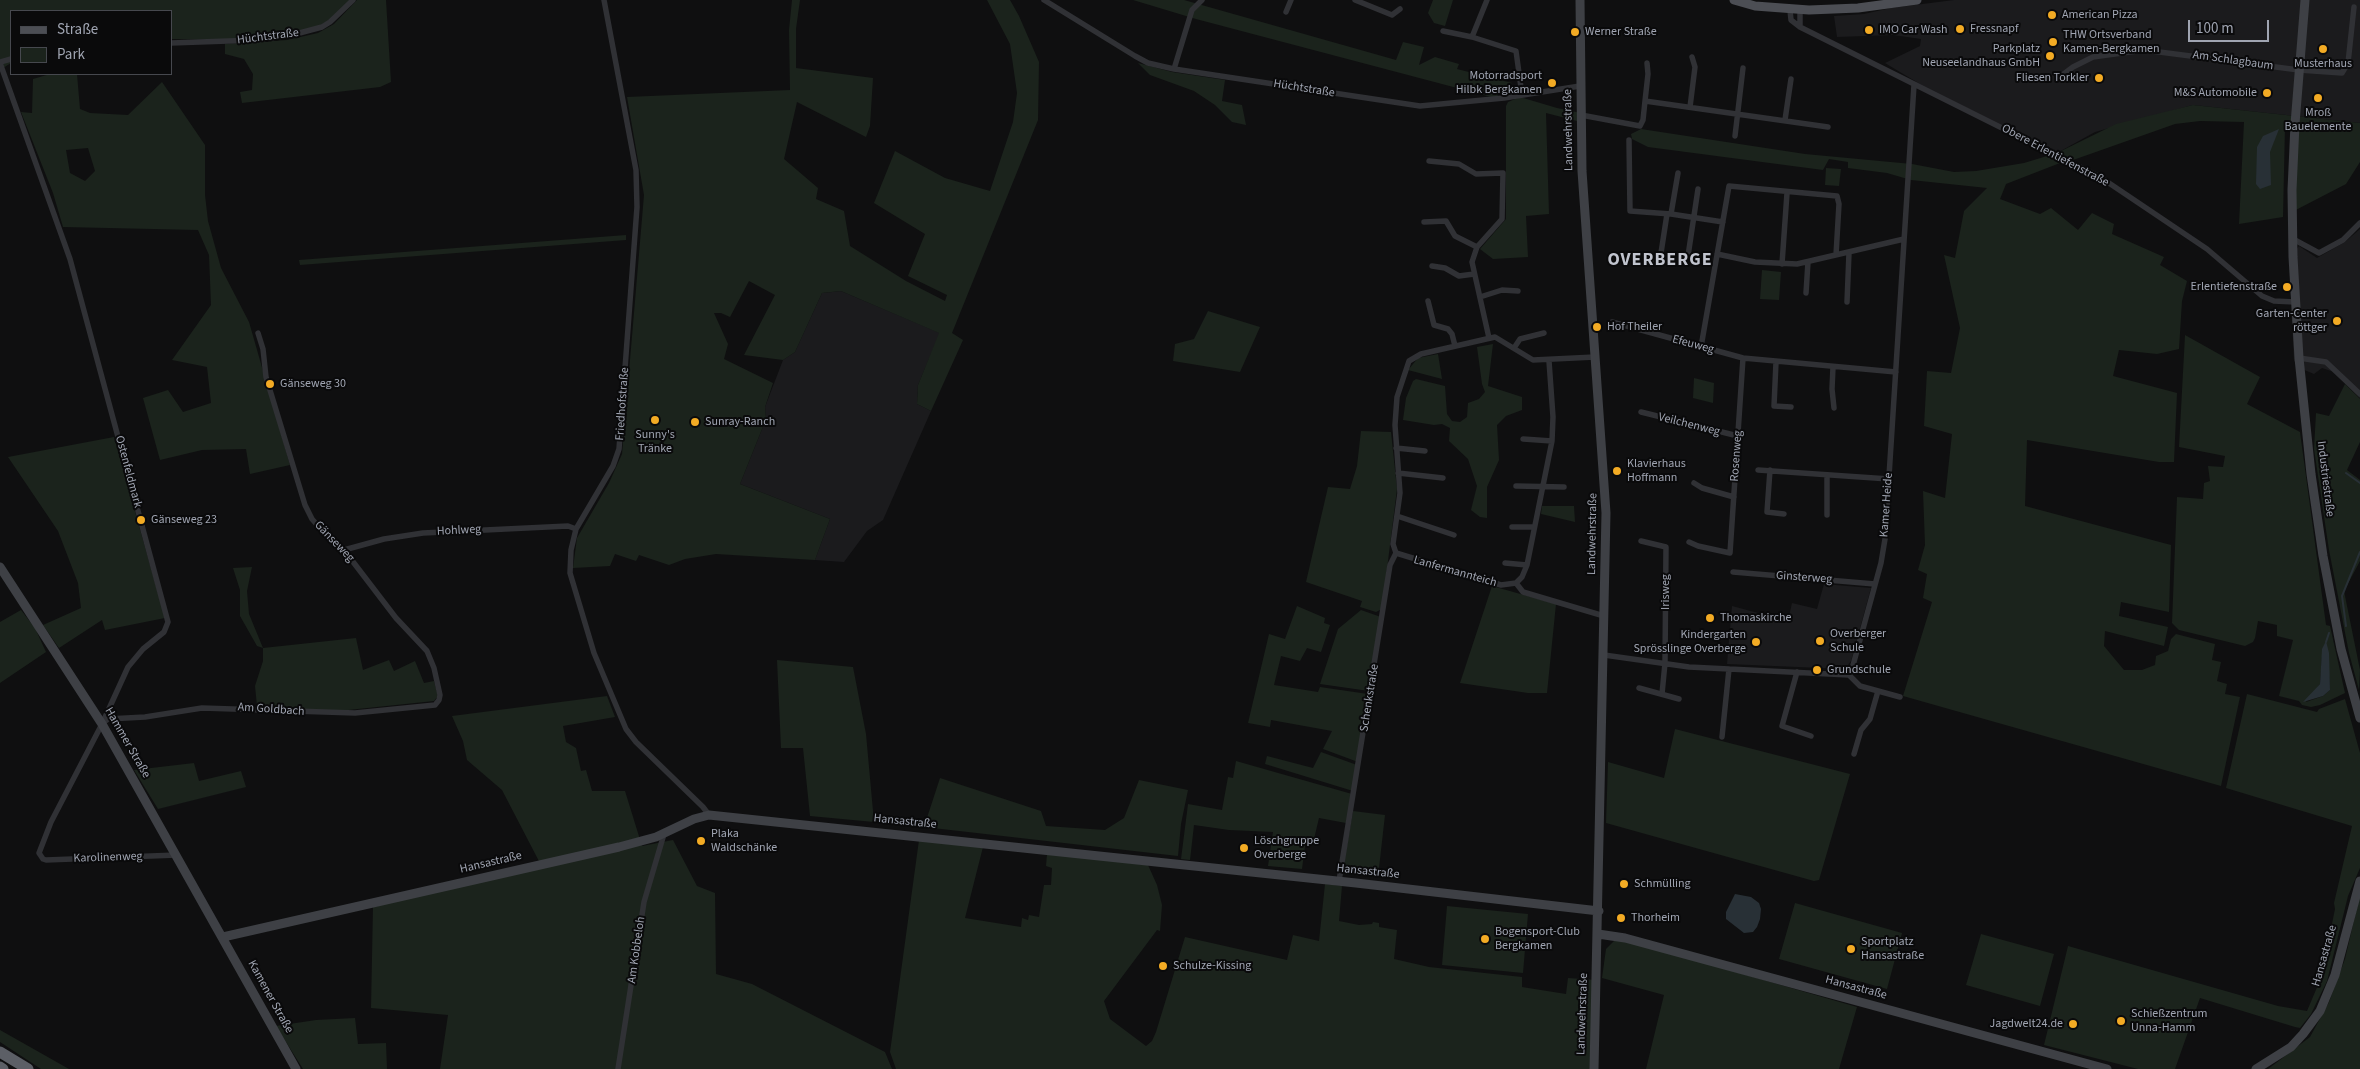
<!DOCTYPE html>
<html>
<head>
<meta charset="utf-8">
<style>
	body { margin:0 }
	#map { position:relative; width:2360px; height:1069px; overflow:hidden; background:#0f0f10; font-family:"Source Sans 3",sans-serif }
	canvas { display:block }
	.legend { position:absolute; left:10px; top:10px; width:162px; height:65px; box-sizing:border-box; background:#0a0a0b; border:1px solid #46484e; margin:0; padding:6px 9px; list-style:none; font-size:15px; color:#a0a5b2 }
	.legend li { display:flex; align-items:center; gap:10px; height:25px }
	.legend b { width:25px; border:1px solid #46484e }
	.scale { position:absolute; left:2188px; top:20px; width:81px; height:22px; box-sizing:border-box; border:2px solid #a0a5b2; border-top:0; padding-left:6px; font-size:15px; line-height:18px; white-space:nowrap; color:#a0a5b2; -webkit-text-stroke:4px #0a0a0b; paint-order:stroke }
</style>
</head>
<body>
<div id="map">
<canvas width="2360" height="1069"></canvas>
<ul class="legend">
<li><b style="height:6px;background:#4c4e54"></b>Straße</li>
<li><b style="height:14px;background:#1b231c"></b>Park</li>
</ul>
<div class="scale">100 m</div>
</div>
<script>
const c = document.querySelector('canvas').getContext('2d');
c.lineJoin = 'round';
function paint(path, color) {
  c.fillStyle = color;
  c.fill(path, 'evenodd');
}
function toPath(rows) {
  const path = new Path2D();
  for (const r of rows) {
    path.moveTo(r[0], r[1]);
    for (let i = 2; i < r.length; i += 2) path.lineTo(r[i], r[i + 1]);
  }
  return path;
}
function trace(path, color, width, dash) {
  c.strokeStyle = color;
  c.lineWidth = width;
  c.lineCap = dash ? 'butt' : 'round';
  c.setLineDash(dash || []);
  c.stroke(path);
}
function label(font, color, halo, rows, align = 'center') {
  c.font = font + ' "Source Sans 3",sans-serif';
  c.lineWidth = 4;
  c.setLineDash([]);
  c.textBaseline = 'middle';
  c.strokeStyle = halo;
  c.fillStyle = color;
  for (const [text, x, y, turn = 0] of rows) {
    c.save();
    c.translate(x, y);
    c.rotate((+turn || 0) * Math.PI / 180);
    c.textAlign = isNaN(turn) ? turn : align;
    if (halo) c.strokeText(text, 0, 0);
    c.fillText(text, 0, 0);
    c.restore();
  }
}
const built = toPath([
	[1954,0,2360,0,2360,123,2193,105,2095,132,2057,153,1920,84,1885,63,1920,46,1921,39,1893,35,1837,37,1834,16,1864,14,1891,8],
	[2360,229,2360,399,2334,372,2322,368,2314,374,2302,369,2294,361,2289,258,2299,246,2317,258,2345,242],
	[841,291,940,333,918,385,917,404,931,411,883,520,867,531,844,562,815,560,830,519,740,484,766,419,765,407,783,360,795,352,822,293],
	[1824,584,1871,588,1851,661,1845,669,1727,664,1732,606,1788,621,1792,603,1817,609]
]);
const green = toPath([
	[0,0,351,0,329,21,316,27,277,36,219,40,171,39,171,11,11,11,11,63,0,70],
	[357,0,386,0,391,82,380,87,242,103,240,92,252,90,253,74,244,59,225,54,225,44,287,40,318,33,334,24],
	[792,0,800,0,796,29,796,68,873,78,870,126,866,137,797,102,784,159,818,188,816,199,844,211,850,246,906,281,945,301,947,295,908,276,925,234,874,203,895,151,945,178,990,191,1013,122,1017,93,1010,44,987,0,1010,0,1019,16,1039,62,1038,120,952,333,963,340,931,411,917,404,918,385,939,333,841,291,822,293,795,352,783,360,744,355,775,295,749,281,730,317,721,313,714,313,728,344,724,359,773,383,765,407,766,419,740,484,830,519,815,560,716,554,685,559,669,565,639,555,636,561,615,554,610,566,573,568,577,538,609,483,622,454,644,195,627,97,790,90,789,30],
	[1133,0,1184,0,1396,60,1403,42,1424,47,1419,65,1435,57,1459,64,1457,69,1512,83,1495,98,1196,19],
	[1433,0,1453,0,1445,26,1434,23,1428,13],
	[1138,63,1172,72,1225,80,1222,101,1242,105,1246,125,1232,122,1215,105,1194,91,1150,75],
	[50,74,77,74,80,109,90,113,128,115,162,82,205,145,205,195,208,221,221,268,249,322,290,465,250,474,246,449,202,450,160,460,143,398,168,390,183,412,211,403,207,367,172,360,211,305,209,255,198,230,63,227,53,193,21,112,32,113,33,79],
	[88,148,95,171,85,181,70,173,66,150],
	[1520,97,1557,108,1581,113,1581,122,1546,113,1549,214,1526,216,1528,257,1493,259,1480,249,1506,219,1506,106,1508,102],
	[2193,105,2360,123,2360,162,2346,184,2290,213,2292,129,2285,126,2283,217,2239,224,2244,122,2200,121,2175,124,2076,159,2060,163,2006,184,2000,199,2040,214,2051,208,2078,230,2092,213,2114,224,2112,234,2164,257,2160,265,2187,281,2182,301,2179,349,2157,354,2119,350,2113,376,2177,393,2174,462,2159,462,2027,440,2025,506,2171,545,2169,612,2121,602,2119,616,2168,627,2164,646,2105,631,2104,646,2124,670,2142,670,2155,665,2156,656,2168,651,2171,639,2176,634,2215,644,2212,660,2221,662,2217,681,2227,684,2225,694,2240,697,2221,786,1903,696,1932,602,1923,598,1927,574,1918,570,1925,545,1923,491,1945,498,1952,434,1924,426,1927,371,1951,373,1960,328,1944,255,1955,258,1964,211,1987,188,1911,180,1887,173,1848,168,1848,162,1829,159,1823,170,1648,147,1632,139,1631,134,1641,129,1805,154,1912,164,1954,172,1976,171,2024,163,2057,153,2116,124],
	[1826,168,1841,169,1839,186,1825,185],
	[626,235,626,240,300,265,299,260],
	[1762,270,1781,272,1779,300,1760,299],
	[1208,311,1260,327,1240,372,1173,361,1175,344,1194,339],
	[2185,335,2260,377,2247,404,2300,432,2326,625,2330,626,2345,693,2320,705,2311,707,2302,705,2299,701,2279,696,2293,640,2277,636,2277,625,2258,621,2255,638,2253,642,2245,646,2179,630,2172,623,2177,497,2203,499,2204,483,2210,481,2208,466,2223,467,2225,456,2179,447],
	[2322,657,2328,661,2330,690,2323,696,2306,702,2320,684],
	[1493,344,1488,386,1522,397,1522,410,1506,416,1497,425,1499,460,1487,487,1487,518,1480,517,1471,510,1477,486,1468,459,1449,441,1450,428,1442,424,1434,425,1403,420,1406,398,1413,381,1416,379,1445,386,1447,414,1452,421,1460,422,1467,417,1468,403,1479,399,1485,392,1482,384,1477,347],
	[1438,354,1442,379,1408,370,1418,358],
	[1694,378,1714,383,1713,403,1693,398],
	[2345,384,2360,399,2360,442,2347,470,2360,480,2360,561,2344,591,2360,670,2359,690,2349,653,2329,550,2314,449,2316,413,2329,416],
	[1361,431,1391,432,1397,489,1382,609,1376,612,1360,607,1362,601,1306,582,1328,487,1350,489,1357,466],
	[114,437,165,618,105,630,102,620,59,648,43,625,81,608,78,583,58,531,8,457],
	[1542,506,1574,506,1575,522,1541,514],
	[252,567,247,591,249,614,263,648,356,638,363,670,389,660,394,671,415,661,424,683,434,681,438,696,434,701,339,711,298,711,257,706,255,686,263,661,263,648,257,646,240,616,240,590,233,568],
	[1492,586,1556,604,1547,693,1528,693,1460,683],
	[1297,606,1325,618,1324,623,1330,625,1321,652,1307,648,1300,661,1281,656,1274,685,1318,692,1320,687,1368,694,1358,762,1323,749,1332,731,1271,720,1270,727,1248,723,1269,634,1285,639],
	[21,610,35,628,46,652,0,683,0,622],
	[1361,610,1381,617,1369,691,1320,684,1338,629],
	[777,660,853,667,866,734,874,822,810,816,803,748,781,748],
	[2247,694,2317,712,2319,709,2345,699,2360,753,2360,868,2348,896,2327,981,2311,1014,2300,1028,2295,1027,2200,998,2175,1069,2138,1069,2044,1045,2068,946,2278,1006,2307,1011,2318,985,2326,953,2335,909,2334,903,2352,826,2226,788],
	[607,696,615,717,563,726,566,742,576,748,581,771,586,770,592,791,625,791,642,846,673,840,697,886,715,893,716,974,752,984,885,1052,892,1069,440,1069,448,1015,371,1008,373,906,542,867,502,790,467,760,463,741,452,716],
	[1675,729,1850,774,1819,880,1814,881,1606,823,1608,762,1664,778],
	[1321,752,1357,765,1353,791,1265,764,1267,756,1313,768],
	[1236,761,1352,794,1346,823,1319,818,1314,839,1306,838,1302,869,1268,866,1273,832,1229,830,1194,825,1190,860,1181,859,1188,804,1222,810,1228,777,1233,778],
	[194,763,199,781,241,771,246,787,158,809,134,770],
	[940,778,1041,811,1046,826,1105,830,1124,818,1139,780,1188,790,1181,824,1178,856,924,827],
	[1353,811,1385,815,1378,877,1342,874],
	[919,840,983,847,965,918,1021,927,1022,918,1028,920,1029,915,1039,917,1044,885,1051,885,1052,868,1046,866,1047,854,1148,865,1157,885,1162,905,1160,931,1157,930,1104,1001,1110,1019,1146,1046,1152,1041,1156,1032,1185,937,1287,960,1293,935,1319,941,1325,884,1342,886,1339,921,1359,925,1372,924,1373,922,1379,923,1379,927,1397,930,1394,959,1429,967,1522,977,1522,987,1566,994,1568,978,1596,980,1593,1069,896,1069,890,1052],
	[2360,895,2360,1069,2268,1069,2310,1037,2329,1002,2345,959],
	[1795,903,1902,933,1887,989,1779,959],
	[1447,906,1528,914,1523,973,1442,965],
	[1981,934,2054,954,2040,1006,1966,985],
	[1625,940,1857,1007,1839,1069,1646,1069,1664,995,1602,978,1606,949,1614,941],
	[355,1018,358,1044,386,1043,387,1069,303,1069,276,1026,316,1020],
	[0,1030,69,1069,41,1069,0,1042]
]);
const water = toPath([
	[2279,129,2270,152,2271,185,2260,189,2256,184,2257,147,2263,136],
	[2326,641,2329,653,2330,690,2323,696,2303,702,2320,684,2322,649],
	[1735,894,1751,897,1759,903,1761,909,1760,919,1757,927,1753,932,1744,933,1726,919,1726,912]
]);
const stream = toPath([
	[2346,473,2360,483],
	[2346,626,2342,596,2360,552],
	[2326,642,2329,633]
]);
const street = toPath([
	[604,0,636,170,637,207,619,449,613,466,576,529,571,550,570,573,594,653,626,729,636,742,703,807,709,815],
	[1044,0,1135,56,1148,63,1174,69,1420,106,1504,98,1580,86],
	[1355,0,1392,15,1400,9],
	[1487,0,1472,37,1516,51,1522,95],
	[1790,10,1791,20,1800,27,2100,177,2207,249,2262,296,2274,301,2295,302],
	[1800,10,1800,27],
	[1286,12,1291,0],
	[1443,31,1472,37],
	[171,43,257,40,292,35,322,27,330,22,353,0],
	[0,62,11,59],
	[0,63,70,259,168,622,164,632,143,649,128,667,102,724,51,822,39,853,43,859,46,860,177,855],
	[1174,69,1192,10,1202,0],
	[2061,76,2073,67,2093,57,2144,50,2299,70,2342,73,2348,63,2354,7],
	[1645,101,1648,74,1647,63],
	[1690,107,1695,67,1692,57],
	[1581,115,1640,126,1643,120,1645,101,1828,127],
	[1785,120,1791,79],
	[1735,136,1743,68],
	[1629,140,1630,211,1671,214,1723,222],
	[1429,161,1459,164,1476,174,1503,173,1502,219,1477,247,1472,262,1489,338],
	[1671,214,1678,173],
	[1424,222,1446,221,1455,236,1477,247],
	[2293,239,2319,253,2343,240,2360,223],
	[1717,254,1755,262,1797,264,1904,239],
	[1688,256,1698,189],
	[1655,262,1661,253,1667,214],
	[1782,264,1787,193],
	[1432,266,1445,268,1459,276,1474,274],
	[1806,293,1808,262],
	[1480,297,1502,290,1518,291],
	[1428,301,1434,325,1448,329,1452,334,1455,346],
	[1847,302,1849,253],
	[1612,322,1743,358,1896,372],
	[1701,347,1729,186,1837,196,1839,204,1836,255],
	[1514,348,1520,339,1544,333],
	[2299,358,2326,362,2360,394],
	[1776,362,1774,406,1791,407],
	[1833,367,1832,389,1834,408],
	[1641,412,1738,436],
	[1523,439,1552,441],
	[1396,448,1425,451],
	[1758,470,1889,479],
	[1770,470,1767,512,1784,514],
	[1398,473,1443,478],
	[1694,483,1702,488,1734,497],
	[1516,486,1564,487],
	[1827,515,1827,475],
	[1397,516,1454,535],
	[1512,527,1534,527],
	[1641,541,1666,547,1665,663,1662,694],
	[1689,542,1698,546,1730,553,1743,358],
	[344,550,384,539,423,533,568,526,576,529],
	[1396,553,1501,585,1516,583,1522,577,1527,565,1552,441,1553,417,1549,361],
	[1505,563,1527,565],
	[1733,572,1875,584],
	[1516,583,1523,592,1604,616],
	[1604,655,1689,667,1849,675],
	[1797,672,1782,726,1811,736],
	[1849,675,1852,669,1881,563,1885,539,1914,85],
	[1849,675,1860,686,1900,697],
	[1639,688,1679,699],
	[104,722,108,719,145,717,202,708,355,713,435,705,439,700,440,695,434,668,427,651,396,618,344,550,333,543,312,519,305,505,266,377,263,349,258,333],
	[1722,737,1729,669],
	[1854,754,1861,730,1870,719,1878,691],
	[1339,881,1390,565,1396,553,1393,544,1400,493,1395,425,1397,397,1409,361,1421,354,1495,337,1533,360,1595,357],
	[618,1069,644,902,664,834]
]);
const secondary = toPath([
	[1580,0,1582,171,1606,513,1594,1069],
	[2305,0,2295,124,2292,190,2293,257,2299,358,2311,474,2323,556,2341,649,2360,718],
	[0,567,102,724,296,1069],
	[1598,934,1625,938,2107,1069],
	[223,937,619,847,656,837,694,819,709,815,1356,883,1599,911],
	[2256,1069,2291,1047,2303,1034,2320,1011,2335,975,2360,881]
]);
const primary = toPath([
	[1734,0,1755,6,1809,10,1858,8,1917,0]
]);
const highway = toPath([
	[0,1052,28,1069],
	[0,1067,3,1069]
]);
const markers = [
	[2052,15,5,"#f3ab24"],
	[1960,29,5,"#f3ab24"],
	[1869,30,5,"#f3ab24"],
	[1575,32,5,"#f3ab24"],
	[2053,42,5,"#f3ab24"],
	[2323,49,5,"#f3ab24"],
	[2050,56,5,"#f3ab24"],
	[2099,78,5,"#f3ab24"],
	[1552,83,5,"#f3ab24"],
	[2267,93,5,"#f3ab24"],
	[2318,98,5,"#f3ab24"],
	[2287,287,5,"#f3ab24"],
	[2337,321,5,"#f3ab24"],
	[1597,327,5,"#f3ab24"],
	[270,384,5,"#f3ab24"],
	[655,420,5,"#f3ab24"],
	[695,422,5,"#f3ab24"],
	[1617,471,5,"#f3ab24"],
	[141,520,5,"#f3ab24"],
	[1710,618,5,"#f3ab24"],
	[1820,641,5,"#f3ab24"],
	[1756,642,5,"#f3ab24"],
	[1817,670,5,"#f3ab24"],
	[701,841,5,"#f3ab24"],
	[1244,848,5,"#f3ab24"],
	[1624,884,5,"#f3ab24"],
	[1621,918,5,"#f3ab24"],
	[1485,939,5,"#f3ab24"],
	[1851,949,5,"#f3ab24"],
	[1163,966,5,"#f3ab24"],
	[2121,1021,5,"#f3ab24"],
	[2073,1024,5,"#f3ab24"]
];
const poiNames = [
	["American Pizza",2062,15],
	["Fressnapf",1970,29],
	["IMO Car Wash",1879,30],
	["Werner Straße",1585,32],
	["THW Ortsverband",2063,35],
	["Kamen-Bergkamen",2063,49],
	["Parkplatz",2040,49,"right"],
	["Neuseelandhaus GmbH",2040,63,"right"],
	["Musterhaus",2323,64,"center"],
	["Motorradsport",1542,76,"right"],
	["Hilbk Bergkamen",1542,90,"right"],
	["Fliesen Torkler",2089,78,"right"],
	["M&S Automobile",2257,93,"right"],
	["Mroß",2318,113,"center"],
	["Bauelemente",2318,127,"center"],
	["Erlentiefenstraße",2277,287,"right"],
	["Garten-Center",2327,314,"right"],
	["röttger",2327,328,"right"],
	["Hof Theiler",1607,327],
	["Gänseweg 30",280,384],
	["Sunray-Ranch",705,422],
	["Sunny's",655,435,"center"],
	["Tränke",655,449,"center"],
	["Klavierhaus",1627,464],
	["Hoffmann",1627,478],
	["Gänseweg 23",151,520],
	["Thomaskirche",1720,618],
	["Overberger",1830,634],
	["Schule",1830,648],
	["Kindergarten",1746,635,"right"],
	["Sprösslinge Overberge",1746,649,"right"],
	["Grundschule",1827,670],
	["Plaka",711,834],
	["Waldschänke",711,848],
	["Löschgruppe",1254,841],
	["Overberge",1254,855],
	["Schmülling",1634,884],
	["Thorheim",1631,918],
	["Bogensport-Club",1495,932],
	["Bergkamen",1495,946],
	["Sportplatz",1861,942],
	["Hansastraße",1861,956],
	["Schulze-Kissing",1173,966],
	["Schießzentrum",2131,1014],
	["Unna-Hamm",2131,1028],
	["Jagdwelt24.de",2063,1024,"right"]
];
const streetNames = [
	["Hüchtstraße",268,37,-7],
	["Am Schlagbaum",2233,61,8],
	["Hüchtstraße",1304,89,9],
	["Landwehrstraße",1569,130,-91],
	["Obere Erlentiefenstraße",2055,156,28],
	["Efeuweg",1693,345,15],
	["Friedhofstraße",623,404,-86],
	["Veilchenweg",1689,425,14],
	["Rosenweg",1737,456,-86],
	["Ostenfeldmark",128,472,75],
	["Industriestraße",2325,479,83],
	["Kamer Heide",1887,505,-86],
	["Hohlweg",459,531,-3],
	["Landwehrstraße",1593,534,-89],
	["Gänseweg",334,542,46],
	["Lanfermannteich",1455,572,16],
	["Ginsterweg",1804,578,4],
	["Irisweg",1666,592,-90],
	["Schenkstraße",1370,698,-81],
	["Am Goldbach",271,710,4],
	["Hammer Straße",127,743,60],
	["Hansastraße",905,822,6],
	["Karolinenweg",108,858,-2],
	["Hansastraße",491,863,-13],
	["Hansastraße",1368,872,6],
	["Am Kobbeloh",637,950,-82],
	["Hansastraße",2325,956,-74],
	["Hansastraße",1856,988,15],
	["Kamener Straße",270,997,61],
	["Landwehrstraße",1583,1014,-88]
];
const districtNames = [
	["OVERBERGE",1660,261]
];
paint(built, '#1b1b1d');
paint(green, '#1b231c');
paint(water, '#283036');
trace(stream, '#283036', 2);
trace(street, '#303135', 5.5);
trace(secondary, '#3e4045', 9);
trace(primary, '#4c4e54', 9);
trace(highway, '#5c5f66', 11);
for (const [x, y, r, color] of markers) {
  const dot = new Path2D();
  dot.arc(x, y, r, 0, 2 * Math.PI);
  c.fillStyle = color;
  c.fill(dot);
  trace(dot, '#0a0a0b', 2);
}
label('12px', '#a0a5b2', '#0a0a0b', poiNames, 'left');
label('12px', '#a0a5b2', '#0a0a0b', streetNames);
c.letterSpacing = '1px';
label('bold 18px', '#c1c4ce', '#0a0a0b', districtNames);
c.letterSpacing = '0px';
</script>
</body>
</html>
